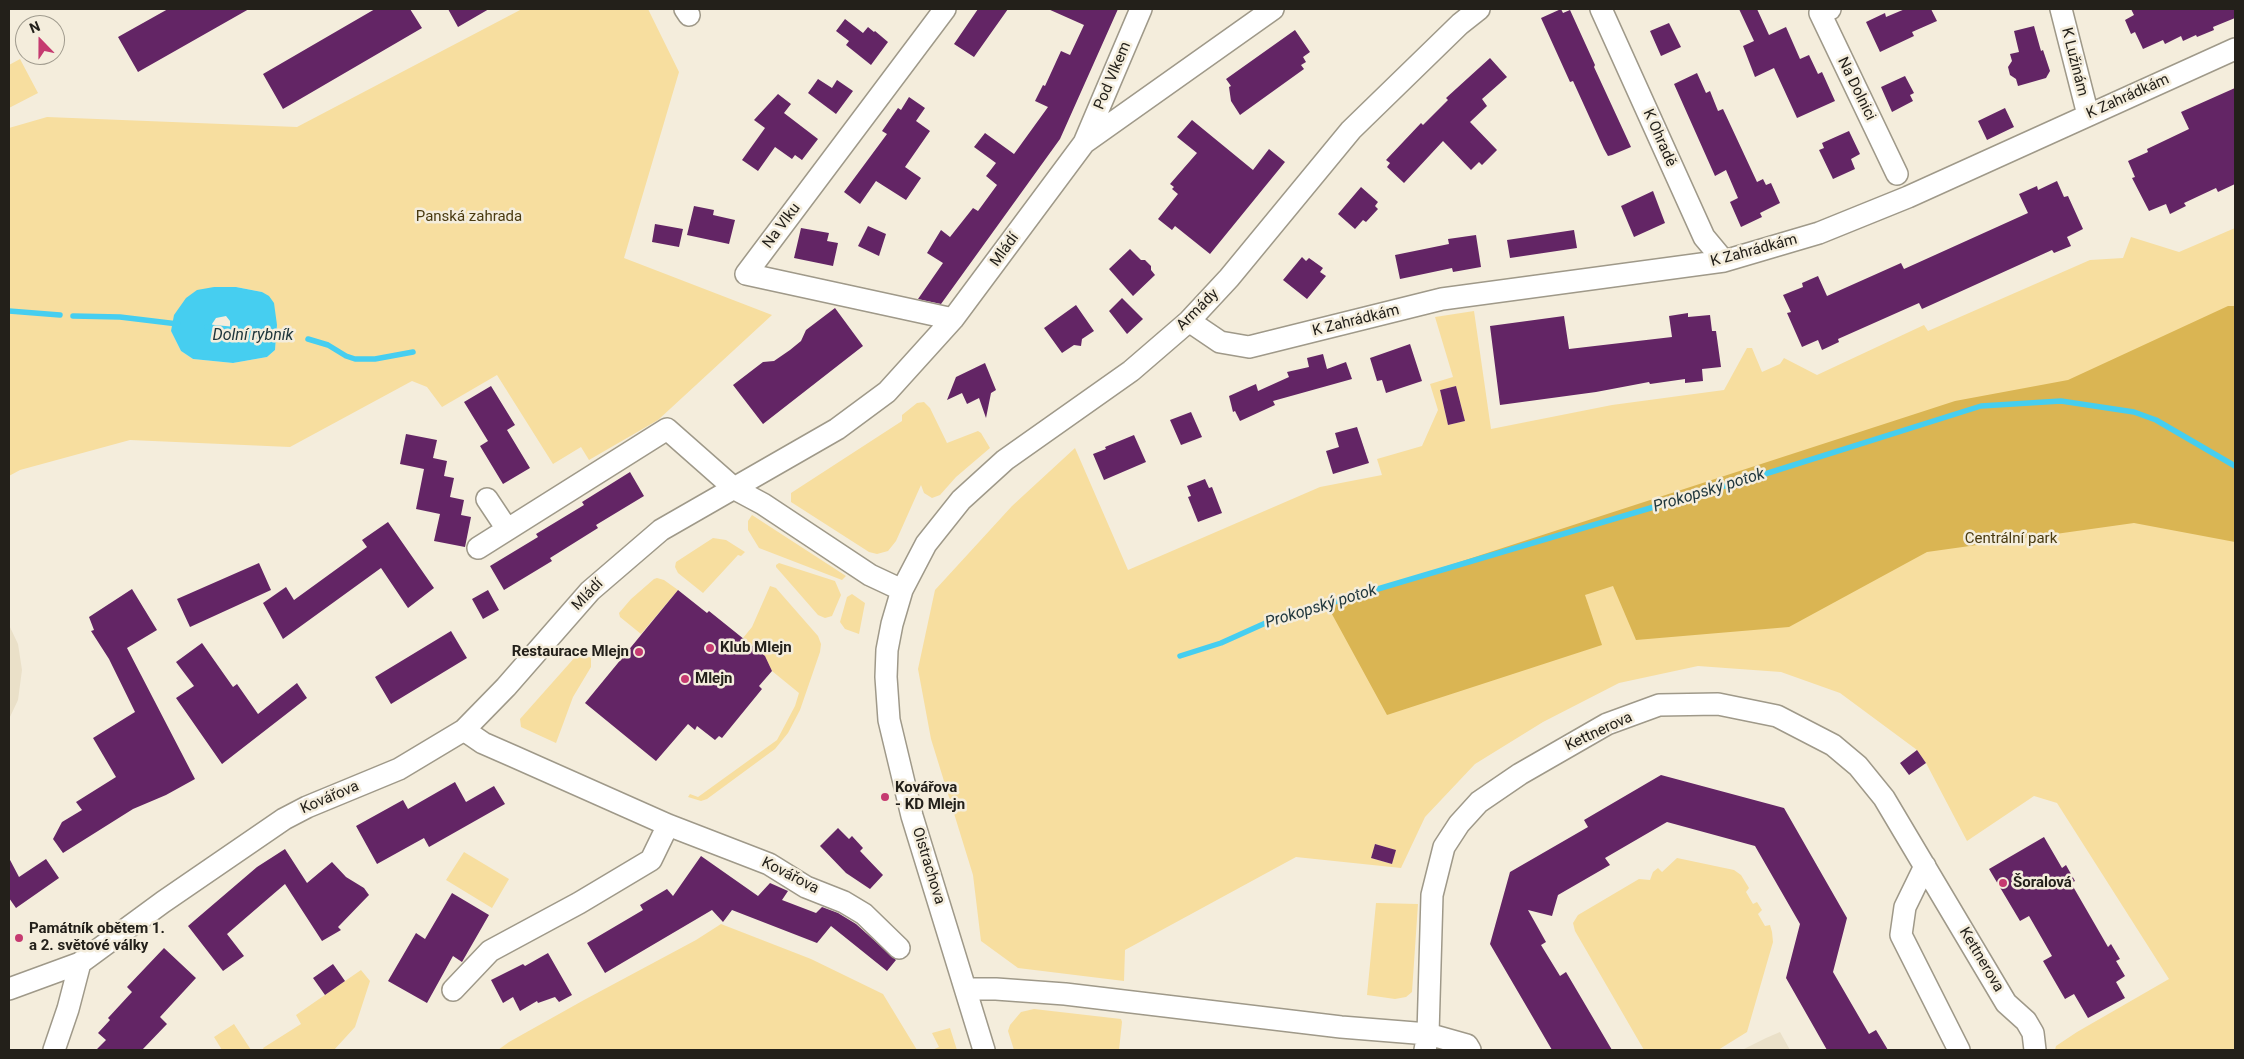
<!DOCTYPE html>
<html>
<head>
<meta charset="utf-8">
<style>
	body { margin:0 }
	#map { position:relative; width:2244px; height:1059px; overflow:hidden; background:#f4eddc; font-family:Roboto,sans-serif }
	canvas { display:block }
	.frame { position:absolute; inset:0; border:10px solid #23201a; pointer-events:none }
	.north { position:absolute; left:15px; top:15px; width:50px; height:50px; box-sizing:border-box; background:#f4eddc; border:1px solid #a09b8e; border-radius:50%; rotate:338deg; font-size:14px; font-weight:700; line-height:20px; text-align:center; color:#23201a }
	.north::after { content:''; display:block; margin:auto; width:18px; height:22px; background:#c53a70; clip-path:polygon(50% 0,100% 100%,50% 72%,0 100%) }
</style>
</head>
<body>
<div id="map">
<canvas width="2244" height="1059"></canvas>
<div class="frame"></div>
<div class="north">N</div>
</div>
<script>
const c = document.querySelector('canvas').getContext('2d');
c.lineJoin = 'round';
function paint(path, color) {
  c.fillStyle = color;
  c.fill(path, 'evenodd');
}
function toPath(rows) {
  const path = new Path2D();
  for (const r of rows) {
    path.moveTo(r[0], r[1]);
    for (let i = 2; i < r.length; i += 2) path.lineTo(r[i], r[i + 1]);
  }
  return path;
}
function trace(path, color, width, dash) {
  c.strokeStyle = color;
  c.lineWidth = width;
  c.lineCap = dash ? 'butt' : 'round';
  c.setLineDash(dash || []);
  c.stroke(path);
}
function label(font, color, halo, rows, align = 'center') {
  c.font = font + ' Roboto,sans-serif';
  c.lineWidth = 5;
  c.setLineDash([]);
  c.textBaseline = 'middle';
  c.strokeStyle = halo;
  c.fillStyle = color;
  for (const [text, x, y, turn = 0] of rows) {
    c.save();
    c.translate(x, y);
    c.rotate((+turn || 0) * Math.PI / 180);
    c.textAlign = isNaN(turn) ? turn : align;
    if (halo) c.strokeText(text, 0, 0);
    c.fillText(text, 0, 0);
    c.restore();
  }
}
const built = toPath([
	[9,625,18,644,22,670,18,700,9,719],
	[1780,1032,1790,1050,1742,1050,1766,1038]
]);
const green = toPath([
	[522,9,648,9,679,72,624,258,772,315,658,420,589,460,581,447,553,464,497,375,442,407,427,387,412,381,290,447,130,440,20,470,9,476,9,128,47,117,297,127],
	[214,287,236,287,262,292,277,325,275,350,267,357,233,363,193,359,181,351,171,331],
	[20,59,38,93,9,108,9,65],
	[2235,228,2235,1050,2055,1050,2056,1046,2077,1032,2169,979,2057,803,2034,796,1967,841,1926,763,1917,750,1840,693,1781,672,1698,666,1619,683,1543,722,1475,764,1425,817,1401,868,1296,857,1125,950,1124,981,1018,968,981,941,973,875,931,739,918,669,935,590,1012,506,1075,448,1128,570,1320,487,1382,475,1377,459,1422,446,1438,410,1430,384,1453,377,1435,317,1474,311,1491,429,1612,405,1724,390,1747,348,1752,348,1762,372,1780,364,1784,358,1817,375,1924,325,1928,331,2090,260,2123,258,2131,237,2179,252],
	[1456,386,1465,421,1448,425,1440,390],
	[1375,844,1395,850,1392,864,1371,858],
	[924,402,930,408,947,443,978,431,981,433,990,448,956,477,940,495,932,498,924,493,921,485,896,541,888,551,877,554,869,552,791,502,791,493,902,421,902,415,917,403],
	[752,515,846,576,842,580,759,548,748,530,748,521],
	[713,538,726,540,745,552,741,556,738,555,703,593,678,573,675,567,676,562],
	[779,563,835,581,841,595,832,616,825,618,818,615,776,567,776,565],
	[657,578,664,580,678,590,641,634,620,617,619,613,631,599,654,579],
	[770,586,776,588,818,636,821,644,820,652,800,710,788,733,775,749,707,799,701,801,688,797,690,794,698,797,777,740,795,706,799,693,772,671,765,656,743,638,752,627],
	[852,594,865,603,859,634,845,629,840,622,847,597],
	[582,653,591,658,591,667,573,697,556,743,521,727,520,719,576,656],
	[464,852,509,879,492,908,446,880],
	[1677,858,1734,870,1741,875,1749,888,1746,892,1753,904,1757,902,1762,910,1758,914,1765,926,1770,925,1772,932,1773,942,1747,1032,1718,1050,1644,1050,1575,931,1573,923,1578,915,1639,879,1650,880,1653,872,1658,868,1662,872],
	[1376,903,1418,904,1412,992,1406,997,1395,999,1367,995],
	[721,924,811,959,883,994,917,1050,498,1050,509,1042,584,1000,696,940],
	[361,970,370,981,355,1027,334,1050,264,1050,263,1048,301,1024,296,1015],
	[1034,1009,1121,1019,1122,1022,1119,1050,1014,1050,1008,1031,1010,1025,1021,1012],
	[234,1024,251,1050,222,1050,214,1037],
	[950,1028,957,1050,932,1050,939,1047,932,1033]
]);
const forest = toPath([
	[2228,306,2235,306,2235,542,2134,523,1927,552,1789,627,1636,640,1613,586,1585,595,1602,645,1387,715,1327,605,1955,401,2068,380]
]);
const water = toPath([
	[214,287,236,287,262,292,269,296,274,303,277,325,275,350,267,357,233,363,193,359,181,351,171,331,174,315,186,298,197,290],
	[226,316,230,321,230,332,223,334,215,332,212,324,216,318]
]);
const stream = toPath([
	[9,311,60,315],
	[73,316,120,317,178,324],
	[207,327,238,330],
	[308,339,328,345,346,356,355,359,375,359,413,352],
	[1180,656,1221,643,1270,621,1765,474,1981,406,2061,401,2134,412,2156,420,2235,466]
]);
const building = toPath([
	[168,9,249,9,138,72,118,37],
	[375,9,410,9,422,28,283,109,263,74],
	[448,9,489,9,458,27],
	[978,9,1008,9,974,57,954,44],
	[1048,9,1118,9,1060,139,941,304,918,299,943,263,927,253,941,230,950,237,973,208,978,211,997,185,986,176,996,163,974,147,985,133,1014,154,1048,107,1035,101,1043,85,1045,86,1061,51,1070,55,1084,25],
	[1561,9,1563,13,1570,10,1595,65,1594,67,1631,147,1612,155,1608,156,1604,149,1573,81,1570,82,1541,18],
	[1739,9,1757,9,1769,35,1786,27,1800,59,1809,55,1818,74,1822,72,1835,101,1797,118,1774,68,1755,77,1743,46,1754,41],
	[1905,9,1931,9,1937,21,1912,32,1914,36,1880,52,1866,22,1885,13,1886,17],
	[2131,9,2235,9,2235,18,2213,27,2214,30,2197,37,2196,35,2183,41,2181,36,2165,44,2163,40,2143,49,2135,32,2131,34,2125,20,2134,15],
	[845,19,863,33,868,27,874,32,875,31,888,42,871,65,846,45,849,41,836,31],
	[1669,23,1681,47,1661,56,1650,31],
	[2034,26,2041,51,2043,50,2050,71,2046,78,2018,86,2016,79,2010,75,2008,67,2012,61,2010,54,2019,52,2014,31],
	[1295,30,1310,52,1303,57,1306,62,1301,65,1304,69,1240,115,1231,101,1229,87,1231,86,1226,79],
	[1490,58,1507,77,1482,99,1487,106,1470,122,1497,150,1482,165,1479,162,1471,170,1443,141,1404,183,1387,167,1390,163,1386,160,1421,123,1423,125,1448,100,1446,98],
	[1697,73,1706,93,1710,91,1718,111,1723,109,1757,182,1763,179,1766,185,1771,183,1780,203,1760,213,1762,217,1741,227,1730,202,1738,198,1726,170,1715,176,1674,84],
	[1905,76,1914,93,1910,95,1913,101,1892,112,1881,87],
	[818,79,832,88,837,80,853,91,836,114,808,93],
	[2235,88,2235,184,2218,192,2216,188,2184,203,2186,206,2170,214,2166,204,2149,211,2132,178,2135,177,2128,161,2148,152,2147,149,2189,129,2181,112],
	[778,94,791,104,784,113,818,139,802,160,795,155,792,159,775,147,758,171,742,160,765,128,754,120],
	[909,97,925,108,916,121,930,131,905,167,921,178,906,200,876,181,860,204,844,192,887,134,882,131,898,108,901,110],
	[2005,108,2014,127,1987,140,1978,121],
	[1192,120,1253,170,1269,149,1285,162,1210,254,1175,226,1172,230,1158,219,1178,194,1172,189,1174,187,1170,184,1197,153,1177,137],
	[1849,131,1860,154,1851,159,1855,169,1833,179,1819,150,1824,148,1822,143],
	[2057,181,2064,197,2068,196,2083,229,2067,237,2071,246,2054,253,2052,250,1922,309,1919,303,1838,339,1839,342,1822,350,1818,340,1802,347,1787,313,1791,312,1783,295,1803,287,1802,283,1818,276,1827,296,1901,263,1904,269,2028,213,2019,194,2037,186,2038,190],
	[1361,187,1378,202,1375,206,1378,209,1366,222,1363,220,1355,229,1338,214],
	[1653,191,1665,223,1634,237,1621,206],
	[694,206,714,210,713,215,735,220,729,244,687,235],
	[655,224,683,229,679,247,652,242],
	[868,226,886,234,879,256,858,246],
	[801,228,829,233,827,241,838,243,833,266,794,258],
	[1574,230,1577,248,1510,258,1507,240],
	[1476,235,1481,267,1453,272,1452,268,1400,279,1395,255,1449,244,1448,239],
	[1130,249,1141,260,1145,260,1151,266,1151,270,1155,275,1133,296,1109,269],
	[1302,257,1306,261,1309,258,1323,268,1320,272,1326,276,1307,299,1283,280],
	[1122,298,1143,319,1127,334,1109,311],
	[1076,305,1094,331,1082,339,1081,346,1074,345,1062,353,1044,328],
	[835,308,863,346,763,424,733,385,763,362,774,361,790,350,801,341,806,330],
	[1688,313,1688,317,1710,315,1712,331,1716,331,1721,367,1702,369,1703,381,1685,383,1685,379,1650,384,1649,382,1596,392,1500,405,1490,326,1564,316,1569,349,1672,337,1669,316],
	[1410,344,1422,381,1386,393,1382,380,1377,381,1370,358],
	[1323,354,1327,369,1346,362,1352,379,1273,401,1275,405,1240,421,1235,411,1233,412,1229,396,1256,384,1258,391,1289,377,1287,372,1309,367,1307,358],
	[985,363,996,390,991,393,986,418,979,398,967,404,962,393,947,400,956,377],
	[491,386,515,425,507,430,530,468,503,484,480,446,488,441,464,402],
	[1456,386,1465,421,1448,425,1440,390],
	[1191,412,1202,437,1181,445,1170,420],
	[1357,427,1369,463,1333,474,1326,451,1339,447,1335,433],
	[406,434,437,440,433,458,447,461,444,476,454,478,450,497,464,500,461,515,471,517,465,547,434,541,440,514,416,509,424,469,400,464],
	[1134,435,1146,462,1104,480,1093,454,1106,449,1105,447],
	[630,472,644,496,596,525,598,528,550,558,552,561,504,590,490,566,538,537,536,534,584,505,582,502],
	[1205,479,1209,488,1212,487,1222,513,1198,522,1188,497,1191,496,1187,486],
	[388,522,434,588,408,608,381,568,283,639,263,603,286,587,294,600,367,547,362,540],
	[259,563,271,590,190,627,177,599],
	[132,589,157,630,127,648,195,779,166,795,133,809,63,853,53,839,62,822,82,810,76,802,116,777,93,738,135,712,109,659,91,631,94,630,89,617],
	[488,590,499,610,483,619,472,599],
	[678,590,707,613,709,611,765,656,772,671,759,686,762,689,722,738,719,736,715,740,697,726,695,730,688,724,656,761,585,703],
	[451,631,467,658,391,704,375,677],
	[202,643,233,687,237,684,258,714,297,683,307,698,222,764,176,698,194,686,176,662],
	[1917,750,1926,763,1909,775,1900,763],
	[1661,775,1784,808,1847,918,1833,972,1869,1034,1876,1030,1888,1050,1827,1050,1786,978,1800,924,1755,846,1667,822,1605,858,1610,865,1558,895,1552,916,1528,910,1546,942,1541,945,1560,976,1566,972,1612,1050,1552,1050,1490,944,1510,872,1588,827,1584,820],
	[455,782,466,802,494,786,505,804,429,847,424,838,377,864,356,826,403,800,408,809],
	[838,828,849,839,852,836,863,848,860,851,883,875,870,889,846,873,820,846],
	[2044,837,2062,868,2066,865,2075,881,2071,883,2108,947,2111,944,2120,959,2116,961,2125,976,2116,982,2125,998,2088,1018,2074,994,2065,999,2043,961,2052,956,2029,916,2020,921,1989,869],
	[1375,844,1396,850,1392,864,1371,858],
	[285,849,307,883,332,862,346,877,364,888,369,895,338,927,341,930,322,941,285,884,227,934,244,956,223,971,188,926,257,867],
	[701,856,758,896,770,883,788,891,782,900,816,913,822,907,838,913,856,924,896,960,887,971,831,926,817,943,732,910,723,922,712,910,605,973,587,943,643,910,640,905,667,889,673,896],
	[9,858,19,877,46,859,59,878,16,908,9,898],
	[452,893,489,915,462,962,453,956,427,1003,388,981,416,933,425,939],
	[164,948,196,978,160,1017,167,1024,142,1050,96,1050,106,1040,98,1033,110,1020,108,1018,132,992,127,987],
	[548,953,572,995,559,1002,555,997,538,1003,537,1001,520,1011,513,997,503,1003,491,980,523,964,525,966],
	[333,964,345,981,325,995,313,978]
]);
const minor = toPath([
	[685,9,689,15],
	[945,9,746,274,953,319],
	[1601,9,1704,237,1724,261],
	[1830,9,1820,13,1897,174],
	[2061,9,2088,115],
	[1084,143,1141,9],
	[1189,321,1220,342,1249,347,1442,299,1724,261,1819,233,1908,197,2235,49],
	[487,499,507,529],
	[478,548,667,429,735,489,763,504,870,575,902,590],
	[464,730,483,743,515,757,668,825,769,864,806,887,844,902,864,914,899,948],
	[1925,866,1905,907,1901,935,1959,1050],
	[9,989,80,963,163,902,284,819,307,807,399,769,464,730,506,687,590,591,661,530,837,429,887,392,953,319,1084,143,1273,9],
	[966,989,996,989,1065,994,1341,1027,1428,1034,1467,1045,1470,1050],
	[453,990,490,951,579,903,651,860,668,825],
	[54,1050,68,1009,80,963],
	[984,1050,912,816,889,720,886,677,887,650,892,624,902,590,926,544,961,500,1005,460,1131,371,1189,321,1229,278,1351,130,1460,24,1479,9],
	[1425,1050,1428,1034,1432,895,1444,847,1459,824,1479,802,1520,774,1607,724,1659,705,1718,704,1777,716,1833,745,1858,766,1884,798,2006,1003,2026,1021,2033,1033,2035,1050]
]);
const markers = [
	[710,648,5,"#c53a70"],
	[639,652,5,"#c53a70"],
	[685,679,5,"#c53a70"],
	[885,797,5,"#c53a70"],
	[2003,883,5,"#c53a70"],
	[19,938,5,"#c53a70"]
];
const streetNames = [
	["K Lužinám",2074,62,76],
	["Pod Vlkem",1113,76,-67],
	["Na Dolnici",1856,89,64],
	["K Zahrádkám",2128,97,-24],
	["K Ohradě",1659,138,66],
	["Na Vlku",782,226,-53],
	["Mládí",1005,250,-54],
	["K Zahrádkám",1754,251,-15],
	["Armády",1198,310,-45],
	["K Zahrádkám",1356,321,-14],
	["Mládí",588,595,-46],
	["Kettnerova",1599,732,-25],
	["Kovářova",330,798,-23],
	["Oistrachova",928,866,73],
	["Kovářova",790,876,27],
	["Kettnerova",1981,960,59]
];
const parkNames = [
	["Panská zahrada",469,217],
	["Centrální park",2011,539]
];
const poiNames = [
	["Klub Mlejn",720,648],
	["Restaurace Mlejn",629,652,"right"],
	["Mlejn",695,679],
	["Kovářova",895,788],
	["- KD Mlejn",895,805],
	["Šoralová",2013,883],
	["Památník obětem 1.",29,929],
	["a 2. světové války",29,946]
];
const waterNames = [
	["Dolní rybník",253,336],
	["Prokopský potok",1709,491,-17],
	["Prokopský potok",1321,607,-17]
];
paint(built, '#eae0c8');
paint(green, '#f7de9f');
paint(forest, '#dab553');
paint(water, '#46cef0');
trace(stream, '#46cef0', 5.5);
paint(building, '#632565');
trace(minor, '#9f9989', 24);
trace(minor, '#fff', 21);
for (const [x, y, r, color] of markers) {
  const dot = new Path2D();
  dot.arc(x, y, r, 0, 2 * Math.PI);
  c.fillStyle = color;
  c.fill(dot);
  trace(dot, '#f4eddc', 2);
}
label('15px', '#23201a', '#f4eddc', streetNames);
label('15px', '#493a10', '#f4eddc', parkNames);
label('bold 15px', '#23201a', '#f4eddc', poiNames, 'left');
label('italic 16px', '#20373d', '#f4eddc', waterNames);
</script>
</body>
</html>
